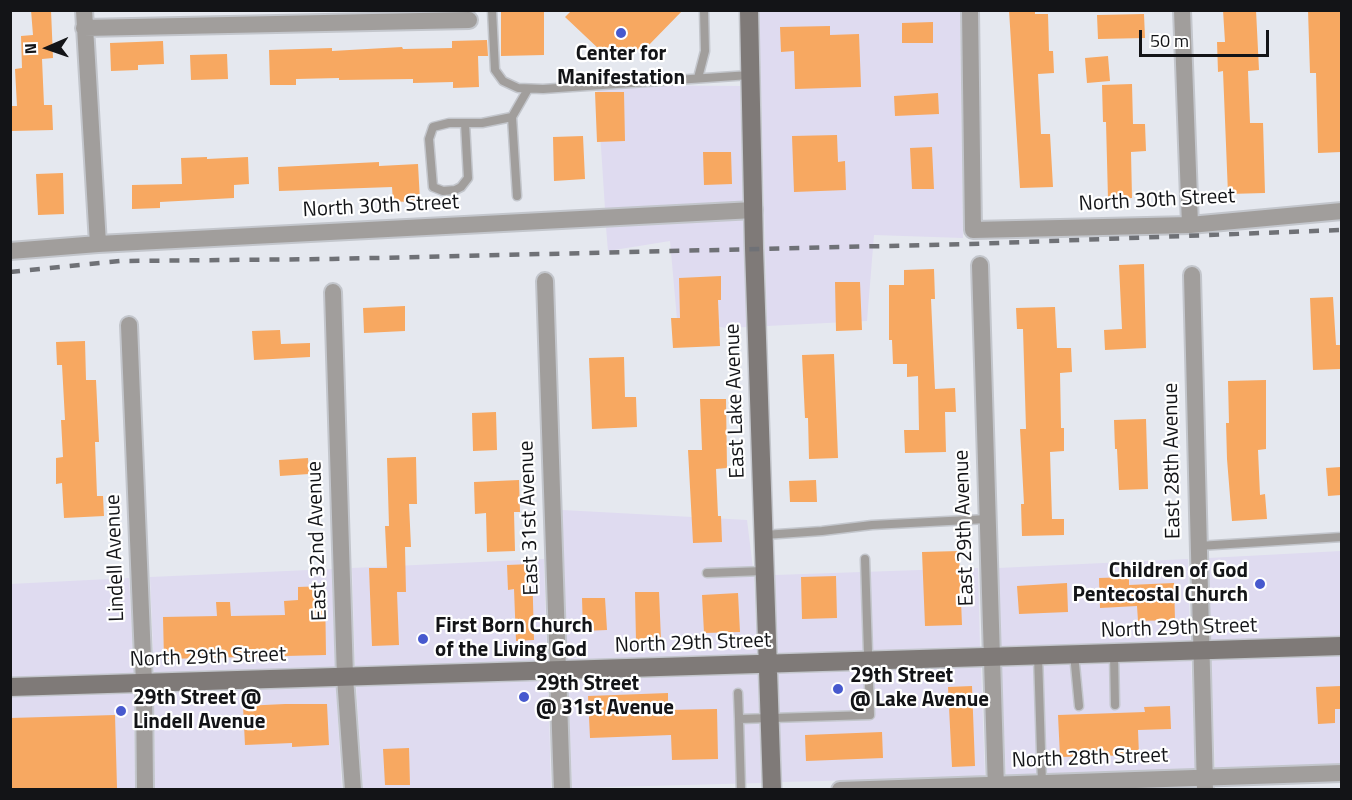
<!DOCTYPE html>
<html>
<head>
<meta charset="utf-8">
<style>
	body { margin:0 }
	#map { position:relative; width:1352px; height:800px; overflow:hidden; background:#e5e8ef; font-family:"Titillium Web",sans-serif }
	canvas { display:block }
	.frame { position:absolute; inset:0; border:12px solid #131417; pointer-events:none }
	.north { position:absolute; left:18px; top:18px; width:60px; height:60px; -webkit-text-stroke:4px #fff; paint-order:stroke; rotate:268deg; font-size:16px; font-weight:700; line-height:24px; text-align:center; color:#131417 }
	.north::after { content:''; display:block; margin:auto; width:21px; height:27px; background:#131417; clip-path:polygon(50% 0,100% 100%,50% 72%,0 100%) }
	.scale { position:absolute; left:1139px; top:30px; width:130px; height:27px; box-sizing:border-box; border:3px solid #131417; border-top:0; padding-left:8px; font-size:18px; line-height:21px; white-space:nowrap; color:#131417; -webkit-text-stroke:4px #fff; paint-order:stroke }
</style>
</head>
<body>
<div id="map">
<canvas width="1352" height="800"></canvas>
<div class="frame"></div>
<div class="north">N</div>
<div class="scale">50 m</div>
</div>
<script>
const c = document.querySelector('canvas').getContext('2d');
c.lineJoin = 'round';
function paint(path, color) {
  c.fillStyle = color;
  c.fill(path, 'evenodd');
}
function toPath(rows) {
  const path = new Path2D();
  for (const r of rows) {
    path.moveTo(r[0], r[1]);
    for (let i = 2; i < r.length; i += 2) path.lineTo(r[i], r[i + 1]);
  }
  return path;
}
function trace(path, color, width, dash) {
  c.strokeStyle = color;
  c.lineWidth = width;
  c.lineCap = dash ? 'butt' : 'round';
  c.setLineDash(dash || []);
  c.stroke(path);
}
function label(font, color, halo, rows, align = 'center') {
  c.font = font + ' "Titillium Web",sans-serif';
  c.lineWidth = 4.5;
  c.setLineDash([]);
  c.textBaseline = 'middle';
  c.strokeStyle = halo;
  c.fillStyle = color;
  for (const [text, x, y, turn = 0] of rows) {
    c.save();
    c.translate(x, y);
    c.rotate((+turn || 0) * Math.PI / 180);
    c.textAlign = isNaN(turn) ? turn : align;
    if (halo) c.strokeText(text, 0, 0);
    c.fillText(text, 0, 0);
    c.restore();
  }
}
const commercial = toPath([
	[759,11,960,11,963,238,874,235,867,321,767,326],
	[597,85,740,86,743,201,605,209],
	[744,219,747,327,726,328,677,319,670,241,608,251,606,227],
	[562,510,747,520,754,576,757,655,567,661],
	[1341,551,1341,637,1210,642,1208,558],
	[544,559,547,662,355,668,352,568],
	[1188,559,1190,642,1001,648,998,568],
	[978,568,980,648,777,654,775,575],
	[332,569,335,668,154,673,150,577],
	[129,578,134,674,11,678,10,584],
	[1341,655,1341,764,1215,768,1211,659],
	[1191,660,1195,769,1006,776,1001,666],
	[981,666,985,777,781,782,778,672],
	[758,673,761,783,572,788,568,679],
	[548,680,551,788,363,789,356,685],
	[336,686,342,789,155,789,154,691],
	[134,692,135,789,11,789,10,696]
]);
const building = toPath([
	[31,10,51,10,53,58,42,59,44,105,52,105,53,130,12,131,11,106,17,106,15,69,22,68,21,36,33,35],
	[501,10,544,10,544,55,501,56],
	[572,10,683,10,645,49,601,51,565,17],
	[1009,10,1035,10,1035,14,1048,14,1049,51,1053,51,1054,73,1038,74,1041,134,1050,134,1053,187,1020,188],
	[1223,10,1256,10,1259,70,1248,71,1250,123,1263,123,1265,193,1228,194,1223,71,1218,72,1217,42,1225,42],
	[1308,10,1341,10,1341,152,1318,153,1316,73,1310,73],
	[1144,14,1145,38,1098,39,1097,15],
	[933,22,933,43,902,43,902,23],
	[830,26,830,35,859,34,861,87,795,89,794,51,781,52,780,27],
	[487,40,488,56,478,56,479,87,453,88,453,82,413,83,413,79,339,80,339,78,296,79,296,85,270,85,269,50,332,48,332,51,402,47,403,49,452,48,452,41],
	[163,41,164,64,138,65,138,70,111,71,110,43],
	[227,54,228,79,191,80,190,55],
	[1108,56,1110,81,1087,83,1085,58],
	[1132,84,1133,124,1145,124,1146,151,1131,152,1132,198,1108,199,1106,122,1103,122,1102,85],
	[595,92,624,92,625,141,597,142],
	[938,93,939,114,895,116,894,96],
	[837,135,838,162,845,161,846,190,794,192,792,136],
	[583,136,585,179,554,181,553,137],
	[932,147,934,189,912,189,910,148],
	[703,152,731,152,732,184,704,185],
	[207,157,207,159,248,157,249,184,234,185,234,198,160,202,160,208,132,209,132,185,182,184,181,158],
	[379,162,379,166,418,164,420,201,393,202,392,187,279,191,278,167],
	[63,173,64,214,38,215,36,174],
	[1144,264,1146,348,1105,350,1104,330,1122,329,1119,265],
	[934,269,935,299,931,299,935,389,955,388,956,412,945,412,946,452,905,453,904,430,919,430,918,376,907,377,907,364,893,364,892,340,889,340,889,285,904,285,904,270],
	[721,276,721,300,718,300,720,346,673,348,671,318,680,318,679,278],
	[835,282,860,282,862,330,836,331],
	[1333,297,1336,345,1341,345,1341,369,1313,370,1310,298],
	[405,306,405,331,364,333,363,308],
	[1055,307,1057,348,1071,348,1072,372,1060,373,1061,428,1064,428,1064,451,1050,452,1052,519,1064,519,1064,535,1022,536,1021,504,1024,504,1020,429,1026,429,1023,329,1017,329,1016,308],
	[280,330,281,344,310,343,310,357,254,360,252,331],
	[85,341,86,380,96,380,99,442,95,442,97,496,103,496,104,516,64,518,62,483,56,484,56,458,63,457,61,420,65,420,62,365,57,365,56,342],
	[834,354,838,458,809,459,808,418,805,418,802,355],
	[624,357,625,397,636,397,637,427,592,429,589,358],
	[1266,380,1266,449,1258,450,1260,495,1265,494,1267,519,1232,521,1227,459,1226,423,1229,423,1228,381],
	[700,399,726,399,727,468,716,469,718,516,721,516,722,542,693,543,688,450,702,450],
	[496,412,497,450,473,451,472,413],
	[1146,419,1148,489,1119,490,1117,449,1115,449,1114,420],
	[416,457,417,504,409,504,411,547,405,547,406,592,397,592,399,645,372,646,369,568,387,568,385,526,389,526,387,458],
	[308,458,309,474,280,476,279,460],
	[1341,467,1341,495,1328,496,1326,468],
	[519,480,520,512,514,512,515,551,487,552,486,513,475,514,474,482],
	[816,480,817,502,790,502,789,481],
	[959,551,962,625,925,626,922,552],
	[532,564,534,640,516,641,514,589,508,590,507,565],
	[836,576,837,618,802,619,801,577],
	[1129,577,1129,585,1174,583,1175,620,1138,621,1137,606,1100,608,1099,578],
	[1067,583,1068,612,1019,614,1017,586],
	[325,586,326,655,164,659,163,617,217,616,216,602,230,602,231,616,285,615,284,601,298,600,298,587],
	[635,592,659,592,661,640,636,641],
	[738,593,740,632,704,633,702,595],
	[582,598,605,598,607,630,583,631],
	[972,686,975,766,952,767,948,687],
	[1341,686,1341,709,1335,709,1335,723,1318,724,1316,687],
	[668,693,668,710,717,709,718,759,672,760,671,735,590,738,588,696],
	[285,704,327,704,329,745,292,747,292,743,245,745,243,706],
	[1170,706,1171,729,1138,730,1139,755,1060,757,1058,715,1145,712,1144,707],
	[115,715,117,788,10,789,10,718],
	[882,732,883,758,806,761,805,735],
	[409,748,410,785,385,785,383,749]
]);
const lane = toPath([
	[492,10,495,70,503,81,518,88,543,89,750,75],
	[698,78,705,51,704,10],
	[512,117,517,196],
	[465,123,468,178,461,187,455,190,443,191,433,187,429,139,433,127,449,123,482,123,512,117,528,89],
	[764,535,822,531,872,525,987,519],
	[1198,546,1342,537],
	[707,573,764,571],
	[1114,653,1115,705],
	[1074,654,1079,706],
	[1038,655,1042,784],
	[738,693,739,719],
	[741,790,739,719,870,715,865,559]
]);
const street = toPath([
	[84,10,98,244],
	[970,10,973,230,1190,225,1342,211],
	[1182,10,1190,225],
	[84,28,469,20],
	[10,251,98,244,754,210],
	[980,265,996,790],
	[1192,275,1205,790],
	[545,281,562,790],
	[333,292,345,677,353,790],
	[129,325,144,683,145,790],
	[840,790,1342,773]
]);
const secondary = toPath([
	[749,10,754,248,772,790],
	[10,687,1342,646]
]);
const rail = toPath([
	[10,272,120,261,332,259,970,244,1342,230]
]);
const markers = [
	[621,33,6,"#4759ce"],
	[1260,584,6,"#4759ce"],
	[423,639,6,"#4759ce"],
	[838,689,6,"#4759ce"],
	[524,697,6,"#4759ce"],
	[121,711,6,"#4759ce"]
];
const poiNames = [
	["Center for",621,55,"center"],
	["Manifestation",621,79,"center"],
	["Children of God",1248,572,"right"],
	["Pentecostal Church",1248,596,"right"],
	["First Born Church",435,627],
	["of the Living God",435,651],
	["29th Street",850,677],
	["@ Lake Avenue",850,701],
	["29th Street",536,685],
	["@ 31st Avenue",536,709],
	["29th Street @",133,699],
	["Lindell Avenue",133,723]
];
const streetNames = [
	["North 30th Street",1157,201,-3],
	["North 30th Street",381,207,-3],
	["East Lake Avenue",736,401,-92],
	["East 28th Avenue",1173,461,-91],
	["East 31st Avenue",530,518,-92],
	["East 29th Avenue",965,528,-92],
	["East 32nd Avenue",318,541,-92],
	["Lindell Avenue",116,558,-92],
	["North 29th Street",1179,629,-2],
	["North 29th Street",693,644,-2],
	["North 29th Street",208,658,-2],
	["North 28th Street",1090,759,-2]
];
paint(commercial, '#dfdbf0');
paint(building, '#f7a861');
trace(lane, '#c3c6cc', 11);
trace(street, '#c3c6cc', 20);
trace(secondary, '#c3c6cc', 21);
trace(lane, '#a19e9c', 8);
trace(street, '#a19e9c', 16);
trace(secondary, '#7f7a78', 18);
trace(rail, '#6f7176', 4.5, [10, 10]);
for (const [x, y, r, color] of markers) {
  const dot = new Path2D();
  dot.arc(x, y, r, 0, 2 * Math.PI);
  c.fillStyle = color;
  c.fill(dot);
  trace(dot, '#fff', 2);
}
label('bold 21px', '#131417', '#fff', poiNames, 'left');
label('21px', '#131417', '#fff', streetNames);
</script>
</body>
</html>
